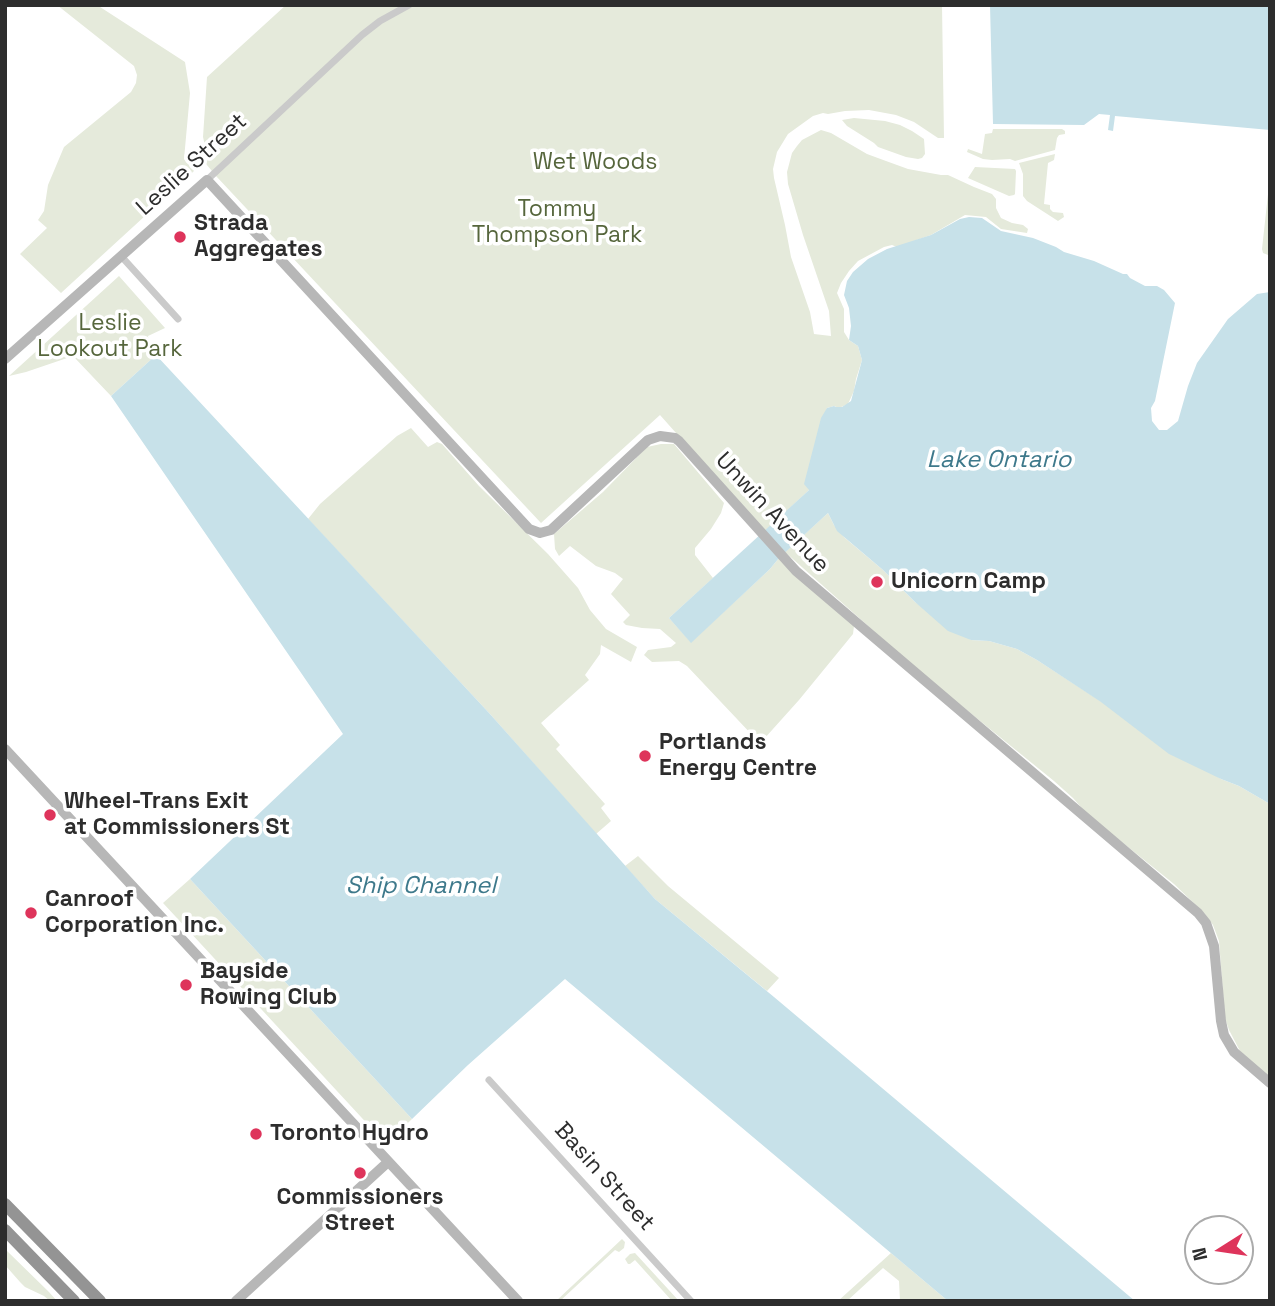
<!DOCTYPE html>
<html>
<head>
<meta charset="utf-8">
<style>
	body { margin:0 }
	#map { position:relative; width:1275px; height:1306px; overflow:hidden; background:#fff; font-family:"Space Grotesk",sans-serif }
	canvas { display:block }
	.frame { position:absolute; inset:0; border:7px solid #2d2d2d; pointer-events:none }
	.north { position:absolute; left:1184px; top:1215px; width:70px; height:70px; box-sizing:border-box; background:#fff; border:2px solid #ababab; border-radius:50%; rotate:258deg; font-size:19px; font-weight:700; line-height:28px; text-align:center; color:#2d2d2d }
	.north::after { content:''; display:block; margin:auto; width:24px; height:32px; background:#de345b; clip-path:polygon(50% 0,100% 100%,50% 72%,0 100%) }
</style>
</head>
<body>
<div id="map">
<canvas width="1275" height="1306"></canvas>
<div class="frame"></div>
<div class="north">N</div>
</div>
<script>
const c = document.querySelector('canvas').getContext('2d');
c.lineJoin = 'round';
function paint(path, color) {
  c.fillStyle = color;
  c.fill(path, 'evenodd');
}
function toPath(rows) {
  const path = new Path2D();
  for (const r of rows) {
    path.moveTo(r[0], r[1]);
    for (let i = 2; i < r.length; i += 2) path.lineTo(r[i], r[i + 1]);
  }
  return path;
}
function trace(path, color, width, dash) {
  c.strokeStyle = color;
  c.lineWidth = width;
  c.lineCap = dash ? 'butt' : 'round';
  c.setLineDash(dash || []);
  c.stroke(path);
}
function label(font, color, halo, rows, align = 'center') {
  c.font = font + ' "Space Grotesk",sans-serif';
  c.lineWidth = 7;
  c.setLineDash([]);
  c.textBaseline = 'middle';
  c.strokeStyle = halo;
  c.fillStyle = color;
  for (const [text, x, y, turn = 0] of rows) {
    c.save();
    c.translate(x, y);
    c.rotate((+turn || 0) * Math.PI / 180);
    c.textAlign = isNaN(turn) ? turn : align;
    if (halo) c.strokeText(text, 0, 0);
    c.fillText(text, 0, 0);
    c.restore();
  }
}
const green = toPath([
	[57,5,97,5,185,62,190,93,184,159,194,171,61,293,20,254,47,228,38,220,44,211,48,185,64,147,131,92,136,83,137,75,134,66],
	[286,5,942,5,944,138,938,138,914,122,896,115,869,110,845,111,828,114,823,113,813,116,788,134,777,152,773,169,774,178,785,225,791,257,810,312,814,334,831,336,829,311,803,235,788,184,787,172,792,153,797,146,802,140,821,130,831,133,867,154,886,161,908,169,941,175,948,175,974,187,992,194,996,199,996,208,1001,218,1012,223,1023,225,1028,229,1027,233,1001,229,986,217,965,215,931,235,897,247,892,245,884,247,858,261,849,271,841,283,837,293,844,309,844,332,849,340,858,346,862,360,856,379,854,391,848,404,839,408,834,406,827,408,809,490,764,532,660,415,541,523,216,176,202,159,209,154,206,150,203,137,207,77],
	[854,118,885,121,900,125,912,131,924,139,925,154,922,158,918,159,906,157,878,147,874,143,847,126,842,120],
	[993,129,1062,129,1065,131,1065,134,1059,135,1057,138,1055,150,1015,161,1010,159,992,160,983,159,967,152,968,149,982,154,985,134,992,133],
	[1055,154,1054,160,1048,163,1044,204,1050,205,1050,209,1053,212,1063,213,1064,217,1058,221,1027,201,1023,196,1023,174,1019,163],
	[975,167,1015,169,1016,171,1015,194,1014,195,1009,196,968,178],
	[1270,176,1270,255,1268,255,1263,253,1262,249],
	[119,276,165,328,148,336,149,342,159,352,156,355,111,396,73,356,26,372,9,376],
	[411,428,428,447,437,442,442,444,479,486,548,554,578,588,590,610,606,629,637,647,631,662,601,645,600,654,585,675,589,680,541,723,560,745,556,749,605,804,601,808,611,821,596,834,490,714,308,519,320,504,397,436],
	[661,444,674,444,724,503,721,513,711,529,695,548,695,555,713,578,669,618,691,642,770,569,779,558,854,626,853,634,799,700,764,739,758,740,754,737,687,666,679,661,652,662,644,655,648,650,671,647,676,643,660,629,642,628,626,625,623,622,630,615,611,594,623,579,615,573,596,566,570,546,559,556,555,549,554,534,603,492,647,447],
	[828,513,834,525,845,538,883,570,915,602,971,640,989,641,1017,649,1037,660,1221,779,1239,786,1270,804,1270,1078,1240,1051,1229,1030,1225,1018,1219,941,1213,925,1204,913,1174,884,1087,814,1073,798,1054,781,921,673,785,552],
	[638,856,668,886,779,978,767,991,655,899,625,866],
	[190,879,412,1119,386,1144,163,903],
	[622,1239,625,1242,624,1248,619,1252,615,1250,560,1301,556,1301],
	[5,1249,49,1292,57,1301,50,1301,44,1296,25,1287,20,1282,5,1265],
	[635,1253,679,1301,672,1301,635,1260,630,1264,628,1264,625,1259,630,1254],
	[891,1253,948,1301,900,1301,899,1281,883,1268,847,1301,838,1301]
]);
const water = toPath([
	[990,5,1270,5,1270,130,1115,116,1113,131,1108,130,1110,115,1099,114,1084,125,993,124],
	[969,217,982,218,1001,231,1033,238,1056,247,1064,252,1094,261,1123,274,1127,274,1130,278,1145,286,1157,286,1164,290,1175,303,1155,401,1151,408,1152,421,1159,430,1167,430,1178,421,1188,386,1197,363,1228,319,1257,294,1270,292,1270,804,1239,786,1221,779,1169,754,1101,702,1037,660,1017,649,989,641,971,640,948,631,915,602,883,570,837,531,828,513,779,558,770,569,691,643,669,618,809,490,804,484,821,418,827,408,834,406,836,407,842,407,851,401,862,360,858,346,849,340,851,326,849,308,844,295,847,281,853,272,868,259,887,249,931,235,960,219],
	[156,355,490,714,655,899,774,997,1135,1301,948,1301,565,979,468,1065,412,1119,190,879,343,734,111,396]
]);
const street = toPath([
	[207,180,362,35,380,21,409,5],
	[121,256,178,319],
	[489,1080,691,1301]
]);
const secondary = toPath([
	[5,359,207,180,529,529,540,533,551,530,648,440,660,436,675,438,679,441,796,571,1198,913,1206,923,1214,946,1221,1021,1224,1035,1234,1052,1270,1083],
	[5,749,518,1301],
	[236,1301,388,1162]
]);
const highway = toPath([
	[5,1204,100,1301],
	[5,1230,74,1301]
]);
const markers = [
	[180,237,7,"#de345b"],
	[877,582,7,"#de345b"],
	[645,756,7,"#de345b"],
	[50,815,7,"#de345b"],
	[31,913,7,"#de345b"],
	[186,985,7,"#de345b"],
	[256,1134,7,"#de345b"],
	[360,1173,7,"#de345b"]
];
const parkNames = [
	["Wet Woods",595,163],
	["Tommy",557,210],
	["Thompson Park",557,236],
	["Leslie",110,324],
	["Lookout Park",110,350]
];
const streetNames = [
	["Leslie Street",192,165,-42],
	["Unwin Avenue",772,513,47],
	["Basin Street",604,1177,48]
];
const poiNames = [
	["Strada",194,224],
	["Aggregates",194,250],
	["Unicorn Camp",891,582],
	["Portlands",659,743],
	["Energy Centre",659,769],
	["Wheel-Trans Exit",64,802],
	["at Commissioners St",64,828],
	["Canroof",45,900],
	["Corporation Inc.",45,926],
	["Bayside",200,972],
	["Rowing Club",200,998],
	["Toronto Hydro",270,1134],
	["Commissioners",360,1198,"center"],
	["Street",360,1224,"center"]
];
const waterNames = [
	["Lake Ontario",999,460],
	["Ship Channel",421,886]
];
paint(green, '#e5eadb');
paint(water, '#c7e1e9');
trace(street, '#cacaca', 7);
trace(secondary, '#b7b7b7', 10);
trace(highway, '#949494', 12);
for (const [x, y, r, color] of markers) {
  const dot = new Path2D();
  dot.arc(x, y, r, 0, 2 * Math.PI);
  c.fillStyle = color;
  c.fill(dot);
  trace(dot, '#fff', 2.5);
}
label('23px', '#56663c', '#fff', parkNames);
label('23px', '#2d2d2d', '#fff', streetNames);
label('bold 23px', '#2d2d2d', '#fff', poiNames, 'left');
label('italic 24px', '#3e798b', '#fff', waterNames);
</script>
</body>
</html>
